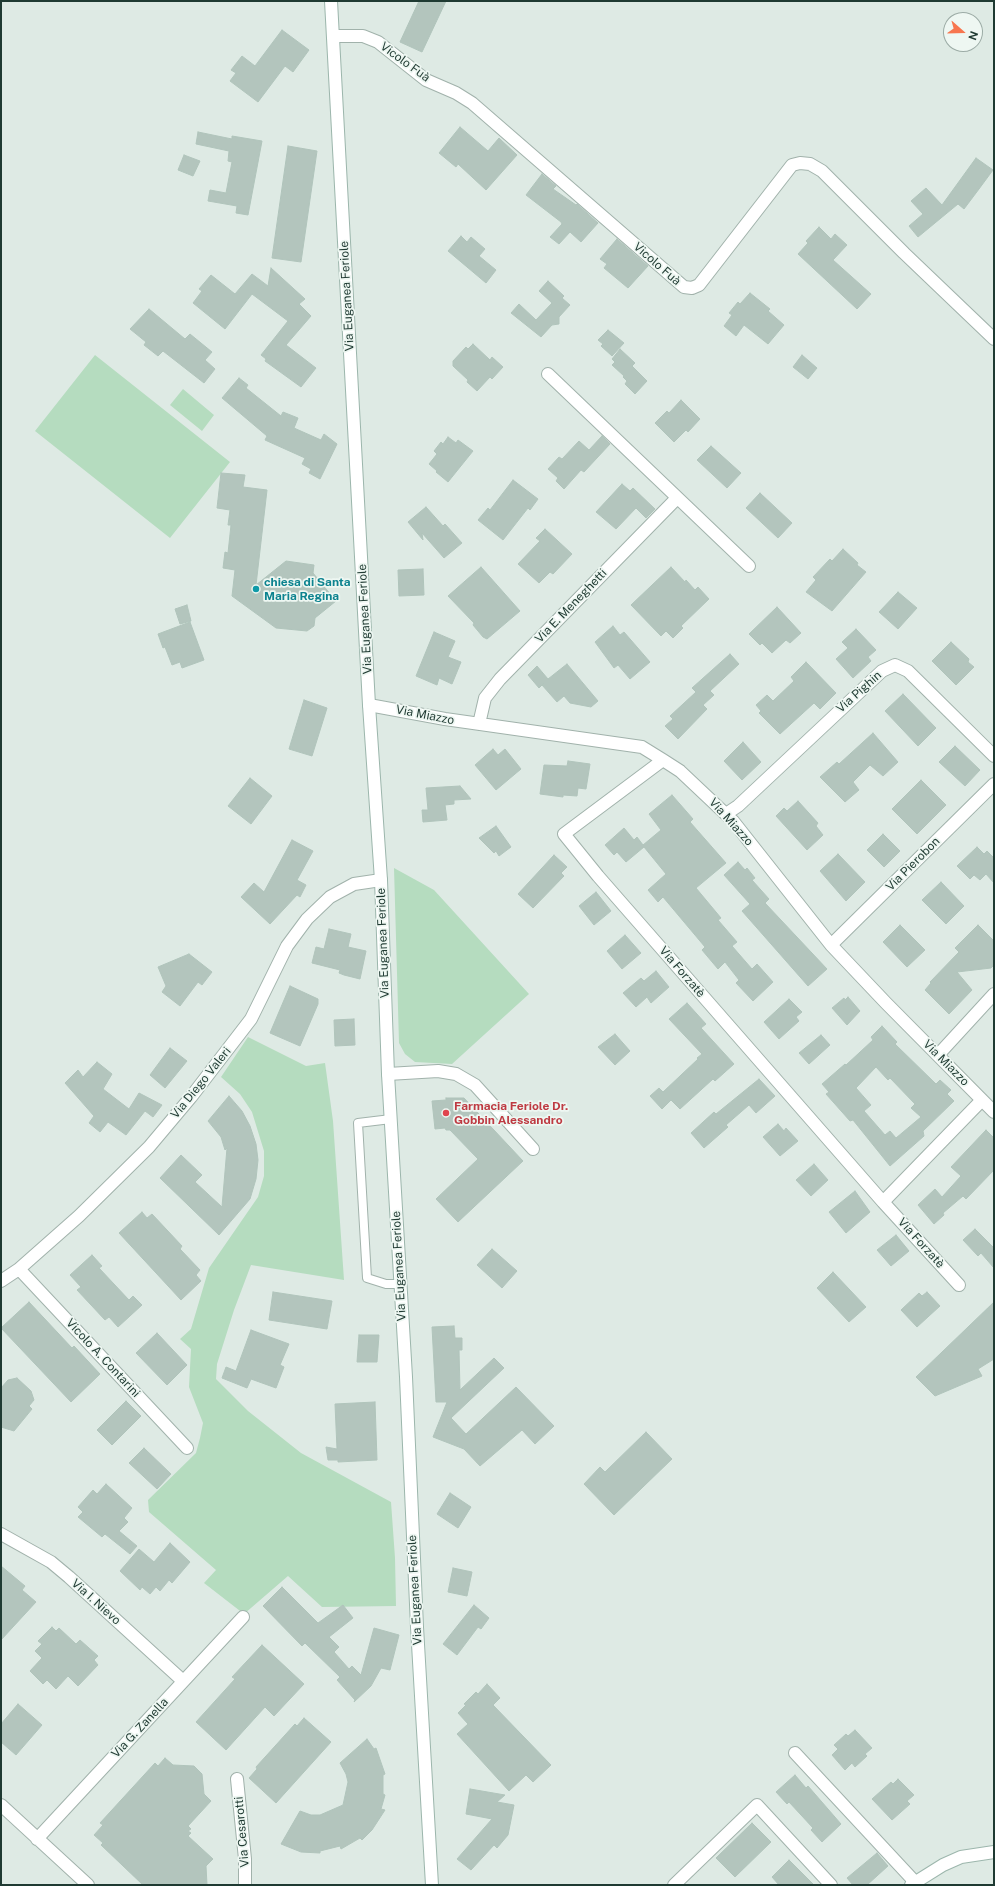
<!DOCTYPE html>
<html>
<head>
<meta charset="utf-8">
<style>
	body { margin:0 }
	#map { position:relative; width:995px; height:1886px; overflow:hidden; background:#deeae4; font-family:"Public Sans",sans-serif }
	canvas { display:block }
	.frame { position:absolute; inset:0; border:2px solid #1f3a32; pointer-events:none }
	.north { position:absolute; left:943px; top:12px; width:40px; height:40px; box-sizing:border-box; background:#eef7f2; border:1px solid #9baba5; border-radius:50%; rotate:110deg; font-size:11px; font-weight:700; line-height:16px; text-align:center; color:#1f3a32 }
	.north::after { content:''; display:block; margin:auto; width:14px; height:18px; background:#f7764f; clip-path:polygon(50% 0,100% 100%,50% 72%,0 100%) }
</style>
</head>
<body>
<div id="map">
<canvas width="995" height="1886"></canvas>
<div class="frame"></div>
<div class="north">N</div>
</div>
<script>
const c = document.querySelector('canvas').getContext('2d');
c.lineJoin = 'round';
function paint(path, color) {
  c.fillStyle = color;
  c.fill(path, 'evenodd');
}
function toPath(rows) {
  const path = new Path2D();
  for (const r of rows) {
    path.moveTo(r[0], r[1]);
    for (let i = 2; i < r.length; i += 2) path.lineTo(r[i], r[i + 1]);
  }
  return path;
}
function trace(path, color, width, dash) {
  c.strokeStyle = color;
  c.lineWidth = width;
  c.lineCap = dash ? 'butt' : 'round';
  c.setLineDash(dash || []);
  c.stroke(path);
}
function label(font, color, halo, rows, align = 'center') {
  c.font = font + ' "Public Sans",sans-serif';
  c.lineWidth = 3.5;
  c.setLineDash([]);
  c.textBaseline = 'middle';
  c.strokeStyle = halo;
  c.fillStyle = color;
  for (const [text, x, y, turn = 0] of rows) {
    c.save();
    c.translate(x, y);
    c.rotate((+turn || 0) * Math.PI / 180);
    c.textAlign = isNaN(turn) ? turn : align;
    if (halo) c.strokeText(text, 0, 0);
    c.fillText(text, 0, 0);
    c.restore();
  }
}
const green = toPath([
	[95,355,230,462,170,538,35,431],
	[183,389,214,415,202,431,170,405],
	[394,868,434,890,529,994,452,1064,415,1062,405,1054,399,1043],
	[248,1037,306,1066,325,1063,333,1121,344,1280,251,1265,234,1310,217,1364,216,1379,248,1411,301,1453,391,1502,395,1558,396,1606,322,1607,288,1576,244,1614,204,1583,216,1570,149,1512,148,1500,196,1453,200,1438,203,1423,189,1387,191,1349,180,1339,191,1329,209,1268,258,1197,264,1176,264,1151,252,1112,240,1094,221,1077]
]);
const building = toPath([
	[419,1,446,1,422,52,400,42,419,1],
	[282,30,309,50,293,72,285,66,258,102,230,81,236,73,231,70,242,56,255,66,282,30],
	[460,127,488,151,499,138,517,155,486,190,458,164,456,167,439,153,460,127],
	[198,132,232,139,232,136,262,141,248,215,236,213,237,206,208,201,210,190,226,193,232,162,228,161,229,151,196,144,198,132],
	[288,146,317,151,301,262,272,258,288,146],
	[184,155,200,161,193,176,178,170,184,155],
	[976,158,993,170,979,189,964,209,958,204,918,237,909,226,923,214,911,201,926,188,942,205,976,158],
	[542,174,556,186,553,189,576,205,577,204,598,223,581,242,570,232,559,244,550,237,562,224,561,222,526,195,542,174],
	[819,227,831,239,835,234,847,245,833,260,871,294,857,309,798,254,808,243,806,241,819,227],
	[461,236,467,242,471,237,485,249,479,256,496,270,486,283,448,251,461,236],
	[617,239,648,266,628,288,604,268,607,264,600,259,617,239],
	[271,268,305,299,299,304,311,316,286,345,316,368,301,387,265,361,266,359,261,355,288,321,252,294,225,329,193,303,202,291,199,289,211,275,235,294,252,274,268,286,271,268],
	[548,281,564,296,562,298,570,305,559,317,559,324,552,325,541,337,511,313,519,304,536,320,552,303,539,291,548,281],
	[750,293,770,309,768,311,784,325,768,344,744,325,736,336,724,326,732,315,729,313,738,302,740,304,750,293],
	[149,309,185,339,190,334,212,352,205,360,215,369,204,383,163,351,158,356,144,345,146,342,130,329,149,309],
	[608,330,624,343,612,356,601,346,603,344,598,340,608,330],
	[473,344,490,360,492,357,503,367,492,379,490,377,477,391,467,382,468,380,453,366,453,361,466,347,468,349,473,344],
	[620,349,635,363,632,366,647,381,635,394,625,384,627,381,623,377,624,376,612,365,615,362,612,359,620,349],
	[802,355,817,368,808,379,793,367,802,355],
	[239,378,248,385,246,388,281,416,283,412,298,418,294,428,321,440,324,434,337,444,320,479,309,473,311,469,302,464,305,458,265,440,267,436,222,398,239,378],
	[681,400,700,419,688,432,686,430,674,442,655,423,667,411,669,413,681,400],
	[602,436,610,444,584,472,581,470,564,489,556,481,558,478,548,469,559,457,562,459,579,441,589,450,602,436],
	[448,437,456,443,458,440,473,451,448,482,436,472,437,471,429,464,437,454,434,451,441,442,443,444,448,437],
	[711,446,741,473,727,488,697,460,711,446],
	[221,473,245,475,243,487,267,490,256,585,286,561,314,565,313,573,336,601,315,618,314,626,307,631,276,628,232,596,235,570,223,568,225,552,228,553,231,525,228,525,230,510,217,508,221,473],
	[513,480,538,499,530,510,528,508,503,540,478,520,488,508,490,510,513,480],
	[622,484,630,491,633,488,655,509,646,518,636,508,616,529,596,512,622,484],
	[760,493,792,523,778,538,746,508,760,493],
	[426,507,443,526,445,524,462,543,444,558,422,533,423,540,408,522,426,507],
	[545,529,572,554,553,574,550,572,539,583,518,564,540,541,536,538,545,529],
	[843,549,858,563,857,565,866,572,832,611,806,592,816,580,813,577,830,559,832,561,843,549],
	[481,567,520,611,487,639,483,637,473,625,474,623,448,596,481,567],
	[671,567,685,582,686,580,695,590,698,587,709,599,681,626,683,628,673,638,666,631,661,636,631,605,671,567],
	[423,569,424,595,399,596,398,570,423,569],
	[898,592,917,608,898,629,879,612,898,592],
	[187,605,191,621,180,624,175,609,187,605],
	[777,607,801,633,790,643,786,640,772,653,762,643,760,645,749,634,777,607],
	[190,622,204,660,182,668,180,662,172,665,165,647,163,648,158,634,190,622],
	[613,626,620,635,624,632,650,662,630,679,618,665,614,668,595,642,613,626],
	[856,629,876,650,868,657,871,661,853,678,836,659,848,648,842,642,856,629],
	[434,632,455,641,448,657,461,662,452,684,439,678,437,685,416,676,434,632],
	[951,642,969,659,968,662,974,667,956,685,932,661,951,642],
	[730,654,739,664,710,691,714,695,703,705,707,709,678,739,665,726,673,719,670,716,696,692,692,688,730,654],
	[806,662,836,693,820,709,814,703,780,734,759,713,761,711,756,705,767,695,773,701,794,681,791,677,806,662],
	[567,664,598,701,591,707,570,703,564,696,557,702,542,685,544,683,539,688,528,675,537,666,548,679,567,664],
	[903,694,936,728,918,746,885,711,903,694],
	[304,700,327,708,312,756,289,749,304,700],
	[873,733,898,762,883,776,870,765,853,782,859,790,845,802,820,777,837,762,839,764,873,733],
	[743,742,761,762,742,780,724,761,743,742],
	[955,746,980,770,965,786,939,762,955,746],
	[493,749,498,755,505,749,521,769,496,790,475,765,493,749],
	[568,761,590,764,586,789,578,788,577,796,563,795,563,797,540,794,544,765,567,766,568,761],
	[250,778,272,796,251,824,228,806,250,778],
	[921,780,946,805,917,834,892,809,921,780],
	[460,786,471,799,454,800,454,804,445,805,447,820,423,822,422,810,428,810,426,788,460,786],
	[672,795,693,819,690,822,726,863,696,888,721,918,718,920,737,942,732,946,752,969,757,964,773,982,753,1001,736,983,739,980,725,962,718,969,702,950,705,947,663,897,658,902,648,890,666,874,644,847,626,862,617,852,614,855,605,845,624,828,634,840,637,837,643,845,661,830,649,814,672,795],
	[798,801,818,823,816,826,823,835,807,850,776,816,784,808,787,811,798,801],
	[496,826,511,847,499,856,496,851,494,853,479,838,496,826],
	[883,834,900,851,884,867,867,850,883,834],
	[292,840,313,851,297,880,306,885,300,897,297,895,270,924,241,897,254,883,264,892,292,840],
	[977,847,984,854,987,851,994,858,994,883,986,874,980,880,974,875,970,879,957,866,977,847],
	[838,854,865,882,846,901,820,871,838,854],
	[554,855,567,867,561,873,564,876,533,908,518,894,554,855],
	[738,862,745,870,747,868,755,878,752,880,769,899,765,903,827,969,808,986,742,911,750,904,724,875,738,862],
	[941,882,964,906,946,924,922,900,941,882],
	[596,892,611,911,594,925,579,906,596,892],
	[900,925,925,950,907,967,883,942,900,925],
	[978,925,994,941,994,965,991,968,957,972,972,990,949,1014,925,990,931,983,930,982,959,952,955,948,978,925],
	[329,929,351,934,348,947,366,951,360,979,344,975,339,973,340,970,312,963,316,947,324,949,329,929],
	[625,935,641,953,622,969,607,951,625,935],
	[189,954,212,972,202,985,198,982,180,1006,162,992,166,986,158,967,189,954],
	[656,971,669,987,651,1003,647,997,636,1007,623,993,641,978,644,981,656,971],
	[290,986,318,999,318,1004,300,1046,270,1033,290,986],
	[848,997,860,1011,847,1025,832,1008,844,998,845,1000,848,997],
	[789,999,802,1012,796,1017,799,1021,779,1039,764,1022,789,999],
	[687,1003,706,1024,701,1028,734,1064,715,1081,713,1079,680,1109,671,1100,662,1109,650,1096,659,1088,663,1092,698,1059,697,1058,702,1054,669,1019,687,1003],
	[354,1019,355,1045,335,1046,334,1020,354,1019],
	[882,1026,897,1042,895,1044,936,1084,940,1080,951,1090,947,1094,954,1101,923,1131,924,1136,890,1166,853,1120,850,1121,826,1094,829,1092,822,1084,845,1064,846,1065,873,1040,871,1037,882,1026],
	[876,1067,888,1080,890,1078,915,1104,911,1108,921,1117,896,1138,890,1131,885,1135,864,1111,871,1105,856,1088,876,1067],
	[615,1034,630,1051,615,1065,598,1047,615,1034],
	[821,1035,830,1045,809,1064,799,1053,821,1035],
	[170,1048,187,1061,165,1088,150,1075,170,1048],
	[97,1062,112,1074,103,1089,129,1109,139,1093,162,1105,153,1117,145,1111,126,1135,108,1122,100,1132,89,1123,94,1116,65,1083,78,1070,83,1077,97,1062],
	[759,1079,775,1096,756,1113,749,1105,726,1125,728,1127,704,1148,691,1133,714,1112,716,1114,759,1079],
	[229,1096,242,1111,250,1126,256,1144,258,1160,256,1179,250,1199,219,1235,160,1178,181,1155,202,1175,195,1182,222,1207,227,1148,225,1150,221,1137,208,1121,229,1096],
	[446,1098,464,1098,523,1161,458,1222,436,1199,478,1159,450,1130,446,1130,445,1128,435,1129,432,1101,446,1100,446,1098],
	[778,1124,784,1131,786,1128,798,1141,780,1156,763,1137,778,1124],
	[986,1130,994,1138,994,1170,966,1199,963,1196,943,1213,944,1215,934,1224,918,1205,935,1189,942,1197,961,1176,951,1167,986,1130],
	[814,1164,828,1180,811,1196,796,1180,814,1164],
	[855,1191,870,1212,846,1233,829,1212,855,1191],
	[142,1212,147,1218,152,1214,182,1246,180,1249,200,1270,196,1275,201,1281,181,1300,119,1233,142,1212],
	[975,1229,994,1248,994,1268,981,1253,978,1256,963,1240,975,1229],
	[896,1235,909,1251,891,1266,877,1250,896,1235],
	[492,1249,517,1271,502,1288,477,1265,492,1249],
	[92,1255,102,1266,99,1268,129,1300,133,1296,142,1305,118,1327,109,1317,105,1320,77,1290,81,1287,70,1275,92,1255],
	[833,1272,866,1307,849,1322,817,1288,833,1272],
	[273,1292,332,1301,327,1329,269,1320,273,1292],
	[927,1292,940,1306,917,1327,901,1310,919,1293,922,1296,927,1292],
	[29,1302,72,1348,74,1346,100,1374,71,1402,1,1328,29,1302],
	[994,1302,994,1359,978,1369,982,1376,935,1396,916,1377,994,1302],
	[454,1326,455,1338,462,1338,462,1350,459,1350,460,1390,494,1358,504,1368,451,1418,466,1434,516,1387,554,1426,535,1444,522,1430,480,1466,464,1449,433,1437,447,1402,436,1402,432,1327,454,1326],
	[251,1330,289,1344,280,1365,284,1367,276,1388,251,1379,247,1388,222,1378,226,1367,236,1371,251,1330],
	[157,1333,187,1365,167,1385,136,1353,157,1333],
	[359,1335,379,1335,377,1362,357,1362,359,1335],
	[17,1378,31,1391,34,1400,29,1406,32,1409,14,1431,1,1427,1,1388,8,1380,17,1378],
	[126,1401,141,1416,112,1445,97,1430,126,1401],
	[375,1402,377,1460,338,1462,338,1460,328,1460,326,1447,337,1449,335,1404,375,1402],
	[646,1432,672,1459,614,1515,584,1484,600,1467,605,1472,646,1432],
	[144,1448,171,1474,157,1489,129,1463,144,1448],
	[106,1484,132,1508,124,1518,128,1522,119,1531,137,1546,130,1554,105,1534,102,1537,78,1517,83,1512,78,1507,93,1490,97,1494,106,1484],
	[450,1493,471,1507,458,1528,437,1514,450,1493],
	[170,1543,190,1562,172,1583,169,1580,160,1591,156,1587,150,1594,142,1587,140,1590,120,1571,139,1549,154,1562,170,1543],
	[1,1566,25,1586,22,1590,36,1602,1,1640,1,1566],
	[453,1568,472,1572,467,1596,448,1592,453,1568],
	[282,1587,318,1623,343,1605,353,1618,329,1637,339,1647,334,1652,349,1669,352,1666,361,1675,374,1628,399,1635,390,1670,381,1668,371,1686,354,1702,355,1700,337,1680,340,1677,305,1643,302,1646,263,1606,282,1587],
	[474,1605,489,1618,481,1629,478,1627,457,1655,443,1644,474,1605],
	[52,1627,56,1631,59,1628,76,1644,80,1640,98,1656,94,1660,98,1665,78,1686,68,1676,56,1689,47,1680,43,1684,30,1671,42,1658,35,1651,42,1644,38,1641,52,1627],
	[262,1645,304,1684,274,1716,265,1707,226,1750,196,1722,235,1679,232,1677,262,1645],
	[487,1684,500,1698,493,1705,551,1765,533,1782,526,1775,509,1791,457,1734,468,1724,458,1713,466,1705,464,1704,476,1692,478,1694,487,1684],
	[18,1704,42,1725,16,1755,1,1742,1,1724,18,1704],
	[304,1718,331,1742,276,1803,249,1778,257,1769,256,1767,295,1724,297,1726,304,1718],
	[855,1730,872,1748,865,1754,867,1756,855,1767,852,1763,845,1770,832,1755,838,1749,834,1745,846,1734,848,1736,855,1730],
	[367,1739,374,1749,376,1748,385,1774,383,1775,383,1794,385,1795,381,1809,385,1810,372,1830,362,1840,360,1838,341,1849,340,1846,320,1851,320,1853,301,1852,281,1844,300,1811,311,1815,320,1815,343,1805,348,1782,346,1774,340,1763,367,1739],
	[165,1758,173,1765,194,1766,202,1774,204,1794,211,1801,188,1826,191,1829,188,1831,191,1833,188,1836,213,1859,206,1866,207,1885,143,1885,101,1845,103,1843,94,1835,103,1825,100,1823,155,1763,158,1766,165,1758],
	[795,1775,806,1788,808,1786,841,1824,822,1842,811,1830,813,1828,789,1802,787,1804,776,1792,795,1775],
	[898,1779,914,1795,907,1801,910,1804,892,1820,872,1799,891,1782,893,1784,898,1779],
	[470,1789,505,1795,497,1802,514,1805,508,1835,497,1848,494,1845,471,1870,457,1859,492,1819,466,1814,470,1789],
	[752,1823,771,1842,735,1877,716,1858,752,1823],
	[877,1853,888,1866,867,1885,853,1885,847,1878,877,1853],
	[789,1860,814,1885,779,1885,772,1877,789,1860]
]);
const lane = toPath([
	[391,1119,358,1123,367,1278,386,1284,400,1284]
]);
const street = toPath([
	[333,36,363,36,378,42,426,80,456,93,472,103,684,287,692,288,699,285,792,165,800,163,810,164,822,171,904,253,994,339],
	[548,374,749,566],
	[369,705,445,719,642,747,663,760,680,771,733,821,831,945,886,1003,994,1112],
	[479,724,485,698,500,679,677,498],
	[663,760,564,834,598,876,883,1202,959,1285],
	[726,814,738,806,882,671,895,665,908,671,994,756],
	[831,945,994,784],
	[938,1055,994,994],
	[388,1074,438,1071,456,1074,475,1085,533,1149],
	[883,1202,982,1100],
	[19,1269,187,1448],
	[1,1281,19,1269,79,1216,149,1147,191,1097,251,1019,287,946,307,919,330,897,354,884,381,880],
	[1,1534,51,1562,69,1577,183,1681],
	[795,1753,915,1882],
	[237,1779,245,1859,245,1885],
	[1,1805,88,1885],
	[37,1839,243,1617],
	[674,1885,757,1805,831,1885]
]);
const secondary = toPath([
	[331,1,369,705,381,880,388,1074,406,1377,417,1627,432,1885],
	[911,1885,943,1865,961,1857,994,1852]
]);
const markers = [
	[256,589,4,"#0f9aa8"],
	[446,1113,4,"#e0444e"]
];
const streetNames = [
	["Vicolo Fuà",405,62,36],
	["Vicolo Fuà",657,264,41],
	["Via Euganea Feriole",347,296,-93],
	["Via E. Meneghetti",571,606,-46],
	["Via Euganea Feriole",365,619,-93],
	["Via Pighin",859,692,-42],
	["Via Miazzo",425,715,11],
	["Via Miazzo",731,822,48],
	["Via Pierobon",913,864,-45],
	["Via Euganea Feriole",383,943,-92],
	["Via Forzatè",682,972,49],
	["Via Miazzo",946,1063,45],
	["Via Diego Valeri",201,1083,-51],
	["Via Forzatè",921,1243,48],
	["Via Euganea Feriole",399,1266,-93],
	["Vicolo A. Contarini",103,1358,47],
	["Via Euganea Feriole",415,1590,-93],
	["Via I. Nievo",96,1602,42],
	["Via G. Zanella",140,1728,-47],
	["Via Cesarotti",242,1832,-95]
];
const cultureNames = [
	["chiesa di Santa",264,582],
	["Maria Regina",264,596]
];
const healthNames = [
	["Farmacia Feriole Dr.",454,1106],
	["Gobbin Alessandro",454,1120]
];
paint(green, '#b5dcbf');
paint(building, '#b3c5bd');
trace(building, '#b0c4bb', 1);
trace(lane, '#a1b2ab', 10);
trace(street, '#a1b2ab', 14);
trace(secondary, '#9cb6ac', 14);
trace(lane, '#fff', 8);
trace(street, '#fff', 12);
trace(secondary, '#fff', 12);
for (const [x, y, r, color] of markers) {
  const dot = new Path2D();
  dot.arc(x, y, r, 0, 2 * Math.PI);
  c.fillStyle = color;
  c.fill(dot);
  trace(dot, '#eef7f2', 1.5);
}
label('12px', '#1f3a32', '#eef7f2', streetNames);
label('bold 12px', '#0d838f', '#eef7f2', cultureNames, 'left');
label('bold 12px', '#be3a42', '#eef7f2', healthNames, 'left');
</script>
</body>
</html>
